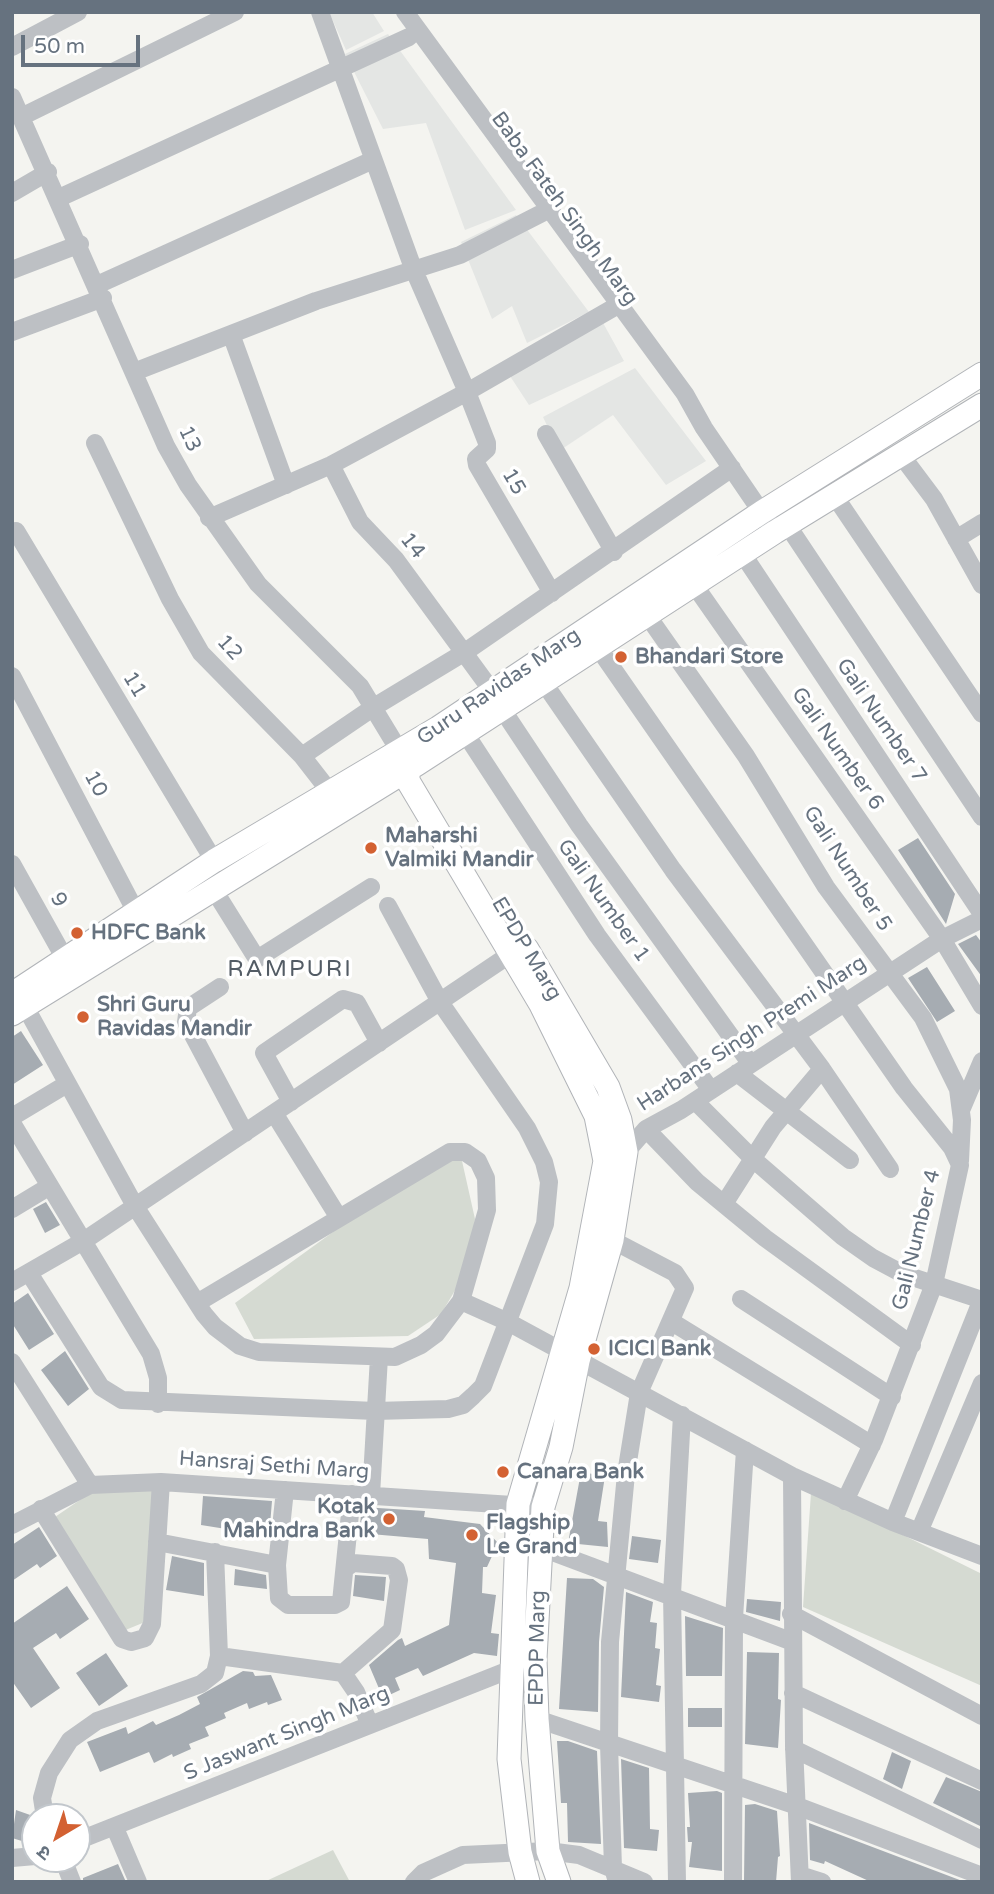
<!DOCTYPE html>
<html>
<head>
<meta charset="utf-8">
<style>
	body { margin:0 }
	#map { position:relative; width:994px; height:1894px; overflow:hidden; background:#f4f4f0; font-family:"Varela Round","Noto Sans Devanagari",sans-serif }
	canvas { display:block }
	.frame { position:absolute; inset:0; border:14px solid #66727f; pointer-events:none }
	.north { position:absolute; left:21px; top:1803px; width:70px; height:70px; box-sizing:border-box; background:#fff; border:2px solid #c2c7cc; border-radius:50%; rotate:219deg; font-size:19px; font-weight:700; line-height:28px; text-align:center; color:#66727f }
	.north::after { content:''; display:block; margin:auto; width:24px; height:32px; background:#d36132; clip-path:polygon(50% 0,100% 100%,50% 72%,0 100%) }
	.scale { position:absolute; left:21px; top:35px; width:119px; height:32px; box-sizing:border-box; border:4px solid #66727f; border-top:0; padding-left:9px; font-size:21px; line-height:24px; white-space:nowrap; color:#66727f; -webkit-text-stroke:5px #fff; paint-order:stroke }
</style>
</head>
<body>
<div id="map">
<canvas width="994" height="1894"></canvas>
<div class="frame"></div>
<div class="north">उ</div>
<div class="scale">50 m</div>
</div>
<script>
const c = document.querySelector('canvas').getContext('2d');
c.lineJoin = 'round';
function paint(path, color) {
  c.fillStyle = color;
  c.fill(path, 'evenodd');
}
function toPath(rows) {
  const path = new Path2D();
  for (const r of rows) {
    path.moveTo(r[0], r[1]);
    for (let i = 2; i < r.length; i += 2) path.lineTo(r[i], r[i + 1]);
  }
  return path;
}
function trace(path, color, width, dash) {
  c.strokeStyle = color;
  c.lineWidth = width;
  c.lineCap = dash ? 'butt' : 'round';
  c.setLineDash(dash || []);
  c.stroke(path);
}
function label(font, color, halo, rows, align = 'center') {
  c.font = font + ' "Varela Round",sans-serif';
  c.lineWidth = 7;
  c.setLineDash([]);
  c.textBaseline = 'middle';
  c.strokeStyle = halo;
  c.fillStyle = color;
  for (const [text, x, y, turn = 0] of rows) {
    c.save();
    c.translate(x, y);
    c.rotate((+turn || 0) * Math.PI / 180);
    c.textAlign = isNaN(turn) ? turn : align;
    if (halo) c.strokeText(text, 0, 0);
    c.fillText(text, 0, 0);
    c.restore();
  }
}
const built = toPath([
	[329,12,372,12,384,31,346,50],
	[388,34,516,210,465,230,426,123,383,129,345,54],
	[516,215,589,312,527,343,512,306,492,319,461,242],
	[602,321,624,361,529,405,508,373],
	[635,368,706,461,666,485,613,415,559,451,543,417]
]);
const green = toPath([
	[460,1152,475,1219,470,1265,441,1314,408,1336,254,1339,235,1303,362,1211],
	[812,1479,901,1534,982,1574,982,1686,803,1607],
	[96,1489,160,1491,150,1620,123,1631,52,1519],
	[333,1850,350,1882,264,1882]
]);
const building = toPath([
	[918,838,955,894,946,924,898,850],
	[976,935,982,943,982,977,958,944],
	[927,967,955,1011,937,1022,908,978],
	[21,1031,43,1065,12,1085,12,1037],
	[46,1202,60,1225,45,1233,33,1209],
	[28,1293,54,1334,29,1350,12,1323,12,1304],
	[65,1351,89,1389,68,1406,41,1370],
	[581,1472,605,1476,598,1521,607,1522,608,1547,568,1543],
	[203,1496,272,1501,270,1525,246,1523,245,1532,201,1525],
	[362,1507,425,1511,424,1517,480,1524,498,1543,487,1567,483,1567,482,1593,496,1595,491,1633,499,1634,497,1656,474,1653,423,1676,418,1668,395,1678,400,1690,383,1698,369,1665,398,1640,402,1638,405,1646,449,1625,456,1563,429,1559,428,1539,359,1533],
	[39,1527,57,1556,40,1568,37,1564,12,1581,12,1545],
	[632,1536,661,1540,658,1563,629,1559],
	[172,1556,204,1563,204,1596,166,1590],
	[235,1569,266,1575,267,1589,234,1585],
	[355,1575,386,1577,384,1601,353,1596],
	[567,1578,593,1579,604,1587,599,1642,598,1712,559,1709],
	[67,1586,89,1619,60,1639,56,1633,33,1648,60,1688,31,1708,12,1681,12,1624],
	[626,1592,653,1602,650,1622,657,1623,655,1648,660,1649,656,1685,661,1686,659,1702,621,1697],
	[747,1599,781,1602,780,1621,746,1612],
	[685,1616,723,1628,722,1676,686,1676],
	[747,1652,779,1653,778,1699,781,1700,778,1748,745,1744],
	[106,1653,128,1686,99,1706,76,1673],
	[243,1671,253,1672,255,1676,271,1675,282,1700,268,1705,267,1702,249,1709,247,1703,224,1713,226,1718,205,1727,209,1736,189,1744,191,1749,173,1757,172,1754,154,1763,149,1752,100,1772,87,1742,126,1727,128,1734,153,1721,156,1725,179,1715,200,1704,197,1697],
	[688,1708,722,1708,722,1727,688,1727],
	[557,1741,568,1741,597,1751,601,1844,568,1842,567,1803,561,1803],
	[892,1752,911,1761,902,1789,883,1779],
	[621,1759,649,1768,650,1829,659,1830,657,1851,624,1848],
	[946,1777,982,1792,980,1826,933,1803],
	[717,1791,722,1793,722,1871,689,1867,692,1842,688,1842,687,1827,690,1827,688,1793],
	[755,1804,777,1811,780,1856,778,1857,776,1882,744,1881,745,1805],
	[16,1810,33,1816,35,1845,12,1838],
	[809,1823,965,1882,871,1882,825,1861,824,1864,810,1860],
	[118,1864,126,1882,83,1882,83,1878]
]);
const minor = toPath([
	[405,12,685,394,704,428,775,532],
	[12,47,78,12],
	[12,97,166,446,188,485,258,584,360,686,400,752],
	[21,117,235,12],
	[12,193,48,172],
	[59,198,409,37],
	[12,270,80,244],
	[97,285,373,160],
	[12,332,103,298],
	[231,334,286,485],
	[134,372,316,301,460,255,550,209],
	[546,434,614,552],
	[95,443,170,599,201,653,302,756,330,792],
	[901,455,934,499,982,585],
	[331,465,360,522,396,560,492,691],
	[834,495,982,714],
	[209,518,331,465,467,392,413,268,320,12],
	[788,526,982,817],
	[16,531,214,861],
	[956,539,982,523],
	[742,553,982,914],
	[695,586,942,939,982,1006],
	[552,593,477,465,476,459,487,449,487,443,467,392,620,304],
	[647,615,746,756,826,887,923,1018,958,1089,962,1120,960,1161],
	[597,646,904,1088,952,1148,960,1165,934,1284,874,1440,845,1501],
	[12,676,137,914],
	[544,683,673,870,822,1069,890,1169],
	[502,709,579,825,750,1063],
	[465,733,597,935,711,1090],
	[302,756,374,707,465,652,732,468],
	[12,864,65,959],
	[214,890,257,959,371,887],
	[220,987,188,1008,186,1022,245,1133],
	[20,997,135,1206,204,1314,215,1327,240,1346,259,1352,395,1357,421,1345,436,1334,461,1301,487,1210,486,1178,478,1161,465,1152,450,1152,197,1303],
	[737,1073,850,1160],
	[695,1101,753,1159,843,1237,873,1258,903,1274,982,1300],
	[291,1102,264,1053,343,999,357,1003,379,1043],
	[962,1108,982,1061],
	[274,1113,339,1218],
	[12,1117,67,1084],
	[12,1123,151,1354,158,1378,158,1404],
	[646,1129,697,1182,765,1238,912,1345],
	[618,1155,626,1152,646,1129,681,1110,942,939,982,919],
	[724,1204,773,1127,822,1069],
	[12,1209,50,1186],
	[612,1240,675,1273,685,1288,639,1393,626,1474,610,1642,609,1744,613,1868,617,1882],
	[29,1273,101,1387,122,1400,375,1411,448,1409,463,1405,473,1396,483,1386,545,1224,549,1182,544,1162,527,1128,440,1002,388,906],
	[12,1282,85,1240,521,947],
	[741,1299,892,1397],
	[461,1301,508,1322,792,1476,893,1522,982,1556],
	[672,1322,872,1445],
	[12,1362,90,1485],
	[792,1476,794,1746,800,1882],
	[285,1490,277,1565,279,1598,288,1605,335,1605,341,1602,352,1494],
	[371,1495,379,1357],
	[41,1509,122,1639,131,1642,145,1638,152,1624,161,1482],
	[893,1522,982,1299],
	[12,1525,90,1485,161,1482,543,1507],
	[919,1532,982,1383],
	[157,1542,277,1565],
	[542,1548,793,1642],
	[791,1614,982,1716],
	[219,1656,343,1673,356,1692,370,1725],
	[343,1673,392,1630,399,1580,396,1569,392,1566,353,1563,346,1568],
	[793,1693,982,1781],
	[537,1719,797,1806,982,1876],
	[794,1749,982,1840],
	[45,1817,42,1798,49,1773,70,1740,97,1721,201,1684,215,1673,219,1656,215,1552],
	[115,1828,138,1882],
	[77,1841,514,1668],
	[12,1858,35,1856],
	[63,1859,72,1882],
	[800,1875,822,1882],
	[414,1882,423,1873,463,1855,548,1851,579,1855,644,1882],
	[677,1882,672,1594,682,1415],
	[733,1882,734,1618,745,1450]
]);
const major = toPath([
	[400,752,408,769,408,781,540,1003,596,1116,605,1161,581,1288,518,1504,509,1759,520,1852,528,1882],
	[527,949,608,1087,620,1120,626,1152,612,1240,578,1361,561,1447,543,1507,535,1659,537,1719,548,1851,559,1882],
	[12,994,214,861,438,728,762,512,982,374],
	[12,1014,417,764,775,532,982,405]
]);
const markers = [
	[621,657,7,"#d36132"],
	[371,848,7,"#d36132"],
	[77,933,7,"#d36132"],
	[83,1017,7,"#d36132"],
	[594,1349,7,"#d36132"],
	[503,1472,7,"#d36132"],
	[389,1519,7,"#d36132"],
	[472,1535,7,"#d36132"]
];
const streetNames = [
	["Baba Fateh Singh Marg",564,209,54],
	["13",189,439,65],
	["15",513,482,60],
	["14",412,546,52],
	["12",229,648,48],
	["11",134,685,59],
	["Guru Ravidas Marg",499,687,-34],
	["Gali Number 7",881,721,56],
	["Gali Number 6",837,749,55],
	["10",95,784,62],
	["Gali Number 5",847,869,57],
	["9",58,900,61],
	["Gali Number 1",603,901,55],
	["EPDP Marg",526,949,59],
	["Harbans Singh Premi Marg",752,1034,-33],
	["Gali Number 4",917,1240,-76],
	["Hansraj Sethi Marg",274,1466,4],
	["EPDP Marg",538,1648,-89],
	["S Jaswant Singh Marg",287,1734,-22]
];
const poiNames = [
	["Bhandari Store",635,657],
	["Maharshi",385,836],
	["Valmiki Mandir",385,860],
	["HDFC Bank",91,933],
	["Shri Guru",97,1005],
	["Ravidas Mandir",97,1029],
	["ICICI Bank",608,1349],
	["Canara Bank",517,1472],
	["Kotak",375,1507,"right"],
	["Mahindra Bank",375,1531,"right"],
	["Flagship",486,1523],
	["Le Grand",486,1547]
];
const neighbourhoodNames = [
	["RAMPURI",290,970]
];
paint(built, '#e4e6e4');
paint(green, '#d5dad2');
paint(building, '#a6acb2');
trace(major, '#b1b4b8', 25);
trace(minor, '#bdc0c4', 18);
trace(major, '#fff', 23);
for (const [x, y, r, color] of markers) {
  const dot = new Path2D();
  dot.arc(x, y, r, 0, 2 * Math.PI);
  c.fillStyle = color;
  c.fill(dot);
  trace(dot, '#fff', 2.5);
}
label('21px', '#66727f', '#fff', streetNames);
label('bold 21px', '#66727f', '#fff', poiNames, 'left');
c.letterSpacing = '2px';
label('23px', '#535c65', '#fff', neighbourhoodNames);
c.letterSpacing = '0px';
</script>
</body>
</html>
